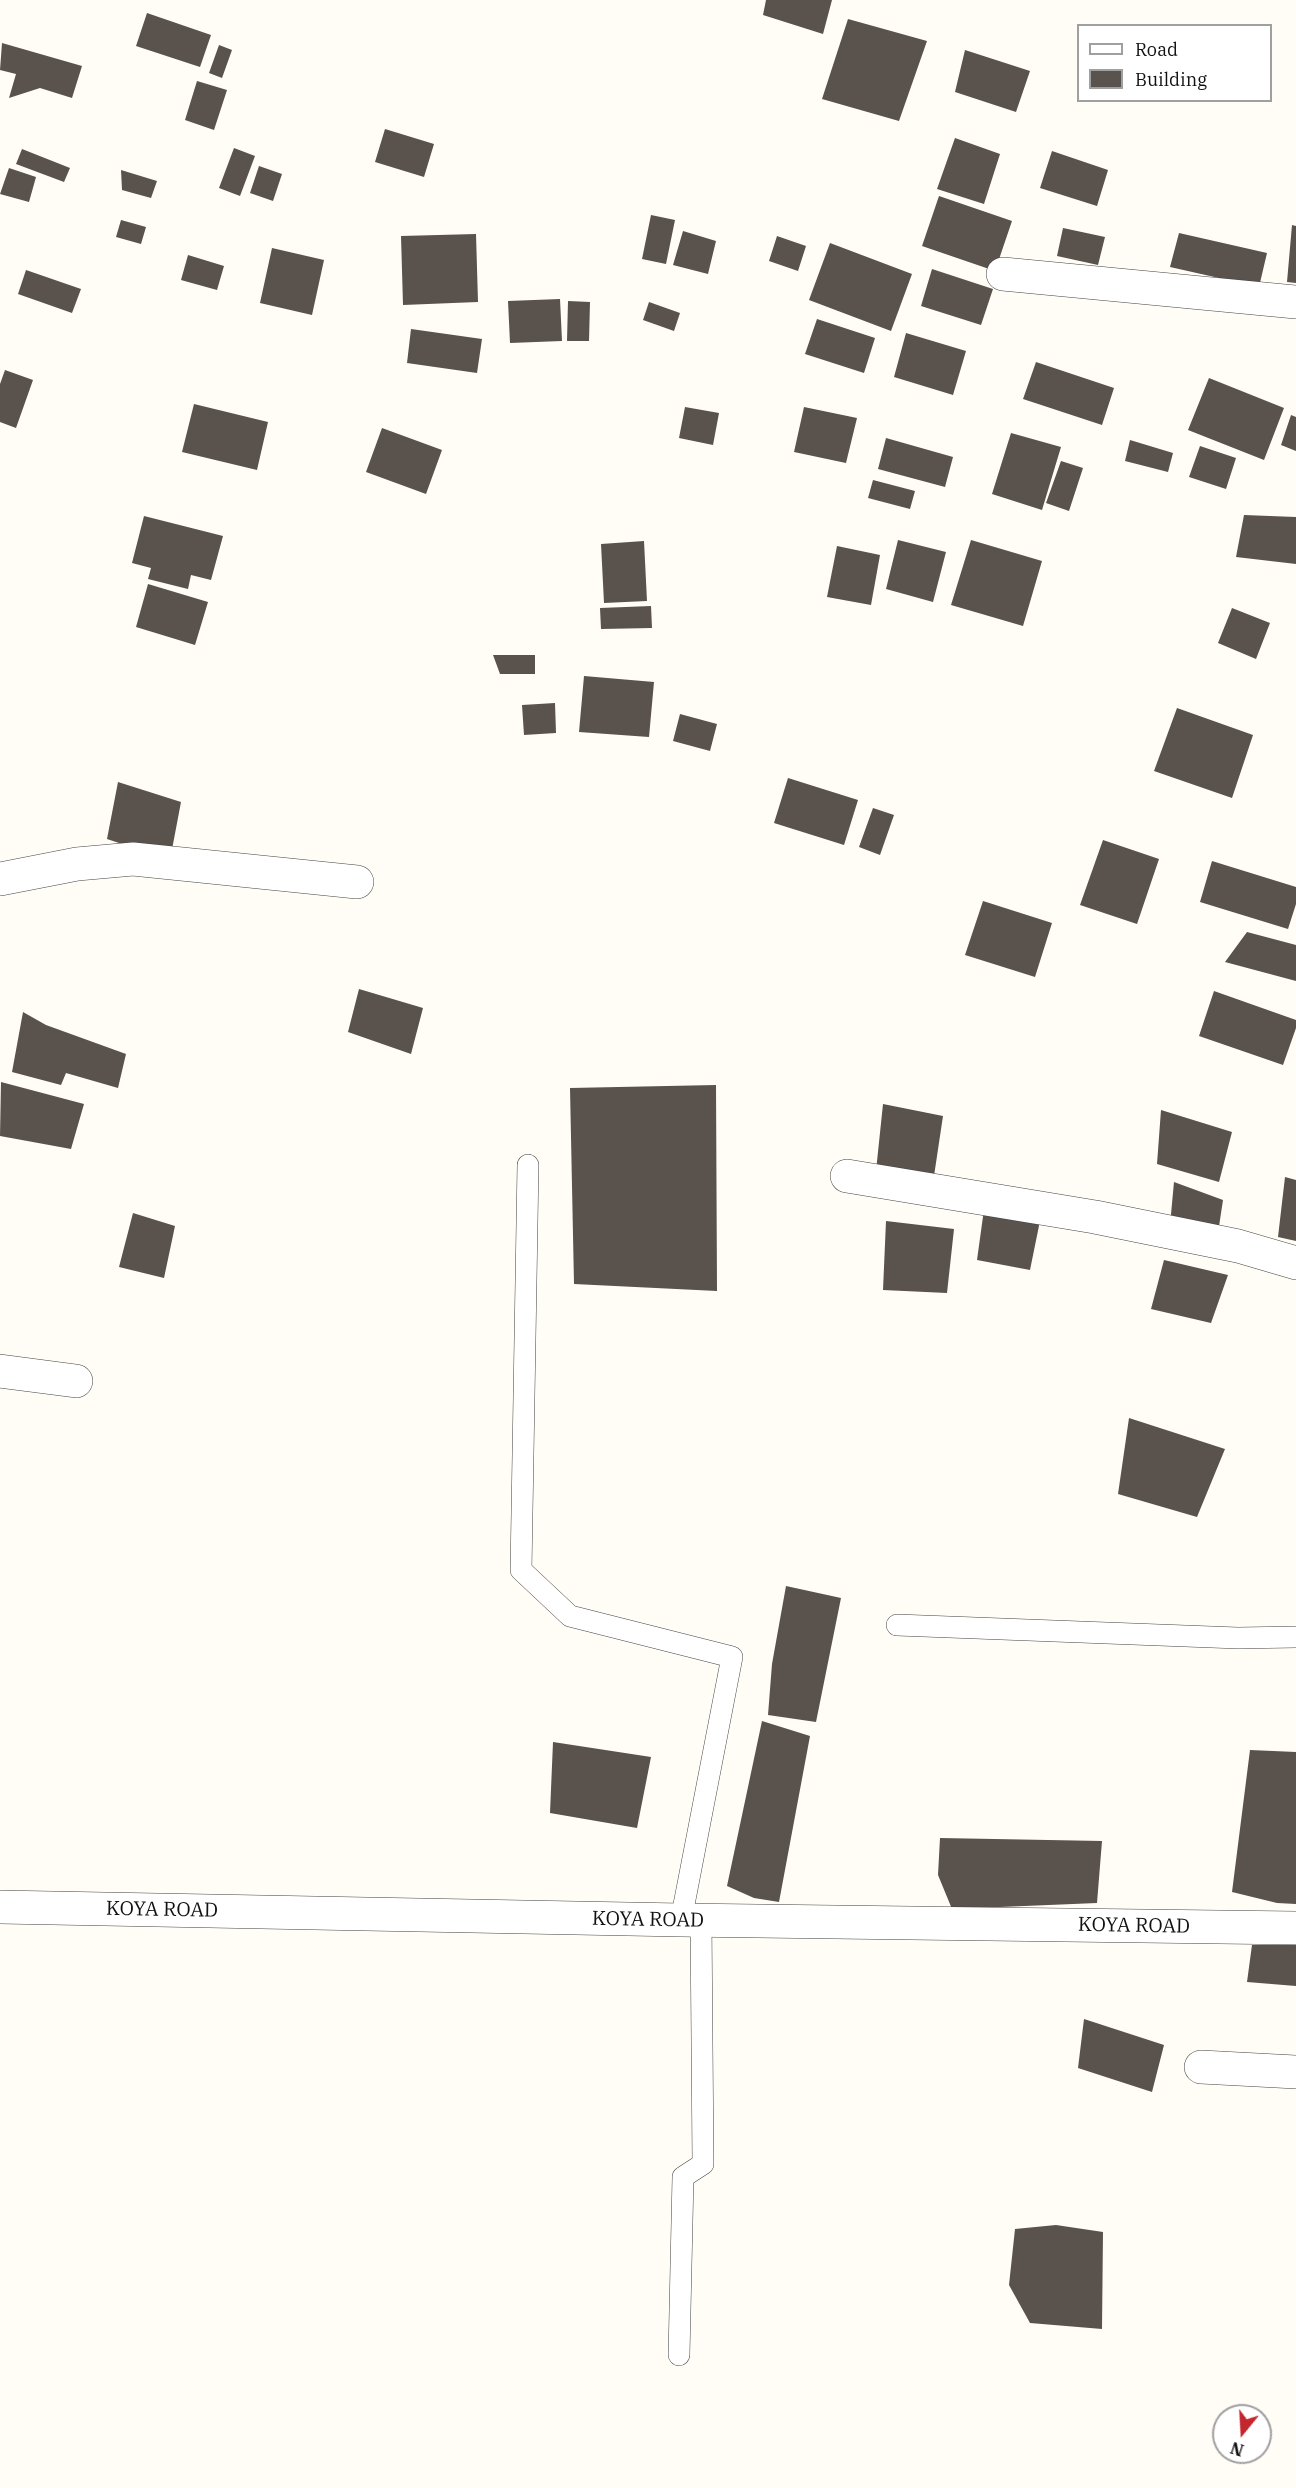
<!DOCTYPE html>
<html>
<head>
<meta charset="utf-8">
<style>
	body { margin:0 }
	#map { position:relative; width:1296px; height:2488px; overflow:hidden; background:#fffdf5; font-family:"IBM Plex Serif",serif }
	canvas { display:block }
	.legend { position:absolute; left:1077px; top:24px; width:195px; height:78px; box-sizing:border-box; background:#fff; border:2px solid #a0a0a0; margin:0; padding:8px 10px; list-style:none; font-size:18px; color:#111 }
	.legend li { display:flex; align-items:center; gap:12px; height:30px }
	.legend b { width:30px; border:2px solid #a0a0a0 }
	.north { position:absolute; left:1212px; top:2404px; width:60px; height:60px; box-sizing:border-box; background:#fff; border:2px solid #a0a0a0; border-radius:50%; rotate:198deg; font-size:16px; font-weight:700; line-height:24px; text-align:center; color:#111 }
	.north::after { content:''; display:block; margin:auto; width:21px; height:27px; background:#c4262e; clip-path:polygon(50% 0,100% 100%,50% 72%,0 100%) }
</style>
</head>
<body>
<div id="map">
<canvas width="1296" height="2488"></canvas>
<ul class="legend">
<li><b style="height:8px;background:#fff"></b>Road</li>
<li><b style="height:16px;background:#5a524d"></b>Building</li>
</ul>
<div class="north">N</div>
</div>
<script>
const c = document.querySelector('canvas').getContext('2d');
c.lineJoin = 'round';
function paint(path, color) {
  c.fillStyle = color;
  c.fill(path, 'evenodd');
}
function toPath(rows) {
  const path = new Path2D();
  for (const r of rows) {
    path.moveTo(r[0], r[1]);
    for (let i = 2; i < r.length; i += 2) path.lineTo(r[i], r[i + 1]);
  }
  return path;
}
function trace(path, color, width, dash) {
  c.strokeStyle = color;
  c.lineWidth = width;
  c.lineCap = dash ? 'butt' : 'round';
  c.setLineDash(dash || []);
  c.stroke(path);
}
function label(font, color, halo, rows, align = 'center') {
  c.font = font + ' "IBM Plex Serif",serif';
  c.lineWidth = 6;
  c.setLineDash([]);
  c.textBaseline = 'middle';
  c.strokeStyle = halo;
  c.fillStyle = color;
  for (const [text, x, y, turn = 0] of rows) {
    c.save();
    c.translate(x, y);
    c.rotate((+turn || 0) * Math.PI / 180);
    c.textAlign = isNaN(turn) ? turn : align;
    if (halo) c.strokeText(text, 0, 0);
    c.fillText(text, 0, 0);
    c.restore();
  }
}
const building = toPath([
	[766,0,832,0,823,34,763,15],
	[147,13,211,35,200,67,136,46],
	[848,19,927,41,899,121,822,99],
	[2,43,82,66,72,98,40,88,9,98,16,74,0,70],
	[219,45,232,50,222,78,209,73],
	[965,50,1030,71,1016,112,955,92],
	[197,81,227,90,214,130,185,120],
	[385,129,434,144,424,177,375,162],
	[955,138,1000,154,984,204,937,189],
	[234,148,255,156,240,196,219,188],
	[22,149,70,168,64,182,16,164],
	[1052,151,1108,170,1097,206,1040,188],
	[259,166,282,174,273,201,250,193],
	[9,168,36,177,29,202,0,194],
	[121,170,157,181,151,198,122,190],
	[939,196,1012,221,995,271,922,246],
	[651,215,675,220,666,264,642,259],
	[121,220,146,227,141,244,116,237],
	[1292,225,1296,226,1296,283,1287,282],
	[1063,228,1105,237,1098,265,1057,256],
	[683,231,716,241,708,274,673,265],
	[1179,233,1267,253,1259,287,1170,267],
	[476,234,478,302,403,305,401,236],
	[777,236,806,246,798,271,769,261],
	[830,243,912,274,891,331,809,300],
	[272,248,324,260,312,315,260,303],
	[188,255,224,266,217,290,181,280],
	[932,269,993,289,981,325,921,306],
	[26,270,81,289,72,313,18,294],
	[560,299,562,341,510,343,508,301],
	[568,301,590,302,589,341,567,341],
	[649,302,680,313,674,331,643,320],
	[817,319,875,338,864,373,805,354],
	[411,329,482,339,477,373,407,363],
	[906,333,966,351,953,395,894,377],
	[1036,362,1114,388,1102,425,1023,399],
	[5,370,33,380,16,428,0,422,0,384],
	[1209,378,1284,408,1264,460,1188,430],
	[194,404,268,422,257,470,182,452],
	[685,407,719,413,713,445,679,438],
	[804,407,857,418,846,463,794,452],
	[1291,415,1296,417,1296,451,1281,445],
	[382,428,442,450,426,494,366,472],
	[1011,433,1061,447,1042,510,992,494],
	[886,438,953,457,945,487,878,469],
	[1130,440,1173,453,1168,472,1125,461],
	[1200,446,1236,458,1226,489,1189,477],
	[1061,461,1083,468,1069,511,1046,503],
	[873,480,915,491,910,509,868,498],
	[1244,515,1296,517,1296,564,1236,557],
	[144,516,223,536,211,580,191,575,188,589,148,579,151,568,132,563],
	[898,540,946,552,933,602,886,589],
	[971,540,1042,561,1023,626,951,605],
	[644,541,647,601,604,603,601,544],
	[837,546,880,555,871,605,827,597],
	[148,584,208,602,195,645,136,627],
	[651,606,652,628,601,629,600,608],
	[1232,608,1270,623,1256,659,1218,643],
	[493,655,535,655,535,674,500,674],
	[584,676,654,682,649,737,579,732],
	[555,703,556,733,524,735,522,705],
	[1177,708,1253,735,1232,798,1154,771],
	[680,714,717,724,710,751,673,741],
	[788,778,858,800,844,845,774,823],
	[118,782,181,802,170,860,107,839],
	[873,808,894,815,880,855,859,847],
	[1103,840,1159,859,1137,924,1080,905],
	[1212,861,1296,887,1296,904,1288,929,1200,902],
	[983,901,1052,923,1035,977,965,955],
	[1247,932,1296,945,1296,981,1225,962],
	[359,989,423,1008,411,1054,348,1032],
	[1214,991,1296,1020,1296,1028,1283,1065,1199,1036],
	[23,1012,46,1025,126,1054,118,1088,66,1073,61,1085,12,1072],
	[1,1082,84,1104,71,1149,0,1136],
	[716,1085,717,1291,574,1284,570,1088],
	[883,1104,943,1116,934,1176,876,1171],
	[1161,1110,1232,1132,1219,1182,1157,1164],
	[1285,1177,1296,1180,1296,1241,1278,1237],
	[1174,1182,1223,1200,1218,1233,1170,1225],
	[985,1202,1042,1211,1030,1270,977,1260],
	[133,1213,175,1226,164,1278,119,1267],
	[886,1221,954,1229,947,1293,883,1290],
	[1164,1260,1228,1275,1211,1323,1151,1309],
	[1129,1418,1225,1449,1197,1517,1118,1494],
	[786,1586,841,1598,816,1722,768,1715,772,1664],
	[762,1721,810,1736,779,1902,754,1898,727,1886],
	[553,1742,651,1757,637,1828,550,1813],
	[1250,1750,1296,1752,1296,1904,1277,1903,1232,1892],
	[940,1838,1102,1841,1097,1903,952,1909,938,1875],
	[1252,1945,1296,1945,1296,1986,1247,1982],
	[1084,2019,1164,2045,1152,2092,1078,2068],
	[1056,2225,1103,2232,1102,2329,1030,2323,1009,2285,1015,2229]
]);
const lane = toPath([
	[528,1165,521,1570,570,1616,732,1657,681,1920],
	[897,1625,1238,1638,1296,1637],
	[679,2355,683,2177,703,2164,701,1920]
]);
const street = toPath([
	[1003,274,1296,302],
	[0,879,77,864,133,859,357,882],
	[847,1176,1095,1217,1238,1246,1296,1263],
	[0,1371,76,1381],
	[0,1907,681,1920,1296,1928],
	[1201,2067,1296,2072]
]);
const streetNames = [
	["KOYA ROAD",162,1910,1],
	["KOYA ROAD",648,1920,1],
	["KOYA ROAD",1134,1926,1]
];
paint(building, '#5a524d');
trace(lane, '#444', 22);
trace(street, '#444', 34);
trace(lane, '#fff', 21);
trace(street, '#fff', 33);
label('20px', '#111', '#fff', streetNames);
</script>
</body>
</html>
